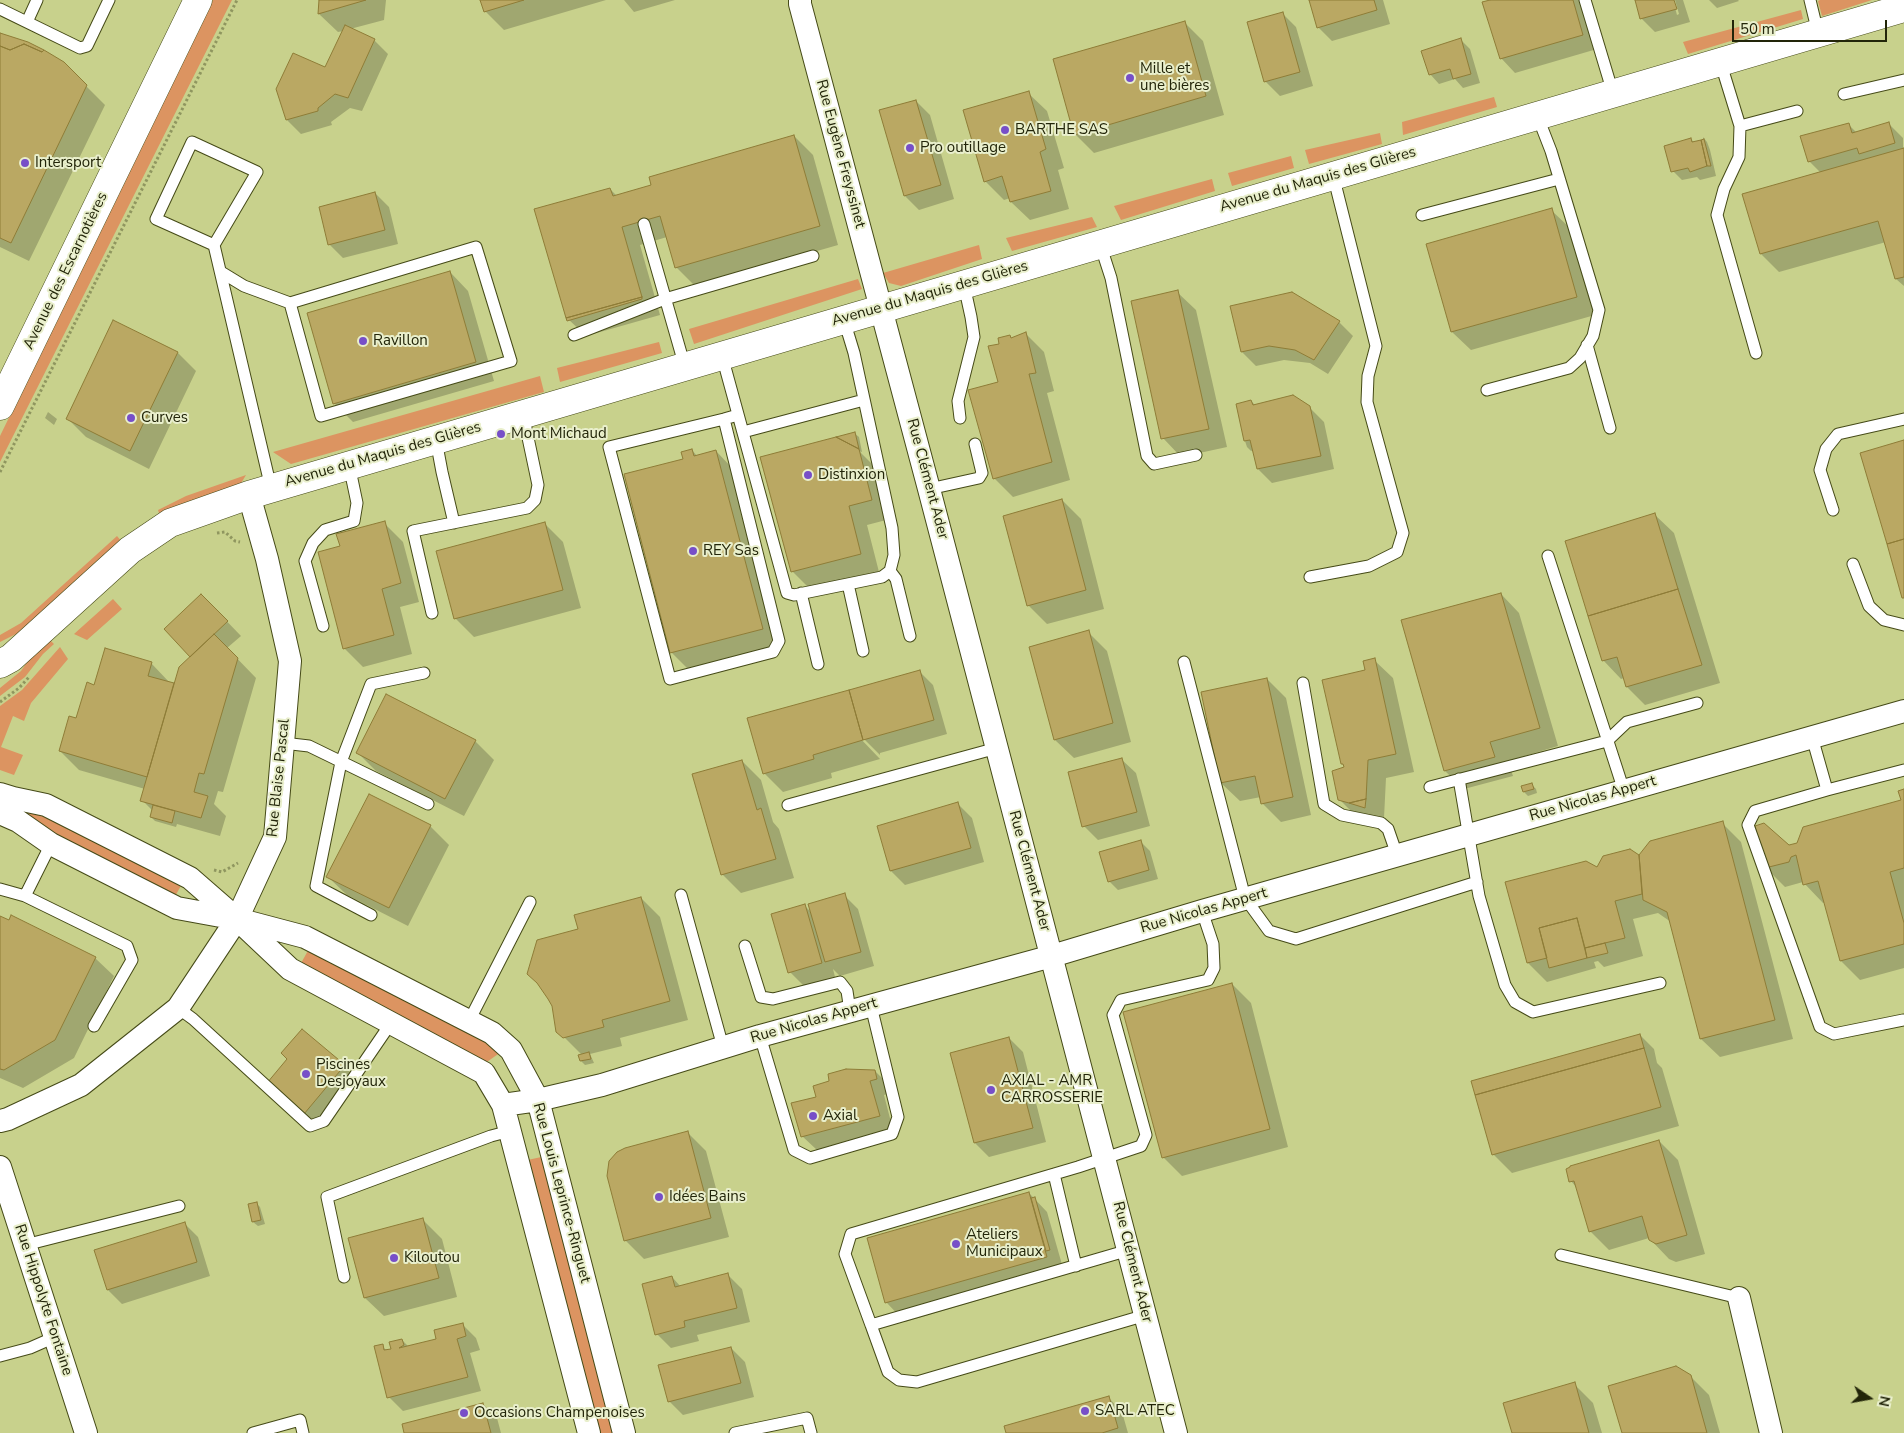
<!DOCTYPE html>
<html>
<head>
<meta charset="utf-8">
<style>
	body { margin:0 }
	#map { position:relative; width:1904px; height:1433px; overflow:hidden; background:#c8d18c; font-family:"Nunito Sans",sans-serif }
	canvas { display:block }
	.north { position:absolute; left:1844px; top:1373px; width:50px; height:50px; -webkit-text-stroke:4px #e9efcc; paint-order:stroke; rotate:102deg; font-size:14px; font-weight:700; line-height:20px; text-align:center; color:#222509 }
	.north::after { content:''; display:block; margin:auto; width:18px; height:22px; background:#222509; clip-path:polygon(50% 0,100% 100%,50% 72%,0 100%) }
	.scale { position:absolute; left:1732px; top:20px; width:155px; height:22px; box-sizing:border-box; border:2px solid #222509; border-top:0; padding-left:6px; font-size:15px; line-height:18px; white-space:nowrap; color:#222509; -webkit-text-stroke:4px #e9efcc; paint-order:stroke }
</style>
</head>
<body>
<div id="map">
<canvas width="1904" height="1433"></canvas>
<div class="north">N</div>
<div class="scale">50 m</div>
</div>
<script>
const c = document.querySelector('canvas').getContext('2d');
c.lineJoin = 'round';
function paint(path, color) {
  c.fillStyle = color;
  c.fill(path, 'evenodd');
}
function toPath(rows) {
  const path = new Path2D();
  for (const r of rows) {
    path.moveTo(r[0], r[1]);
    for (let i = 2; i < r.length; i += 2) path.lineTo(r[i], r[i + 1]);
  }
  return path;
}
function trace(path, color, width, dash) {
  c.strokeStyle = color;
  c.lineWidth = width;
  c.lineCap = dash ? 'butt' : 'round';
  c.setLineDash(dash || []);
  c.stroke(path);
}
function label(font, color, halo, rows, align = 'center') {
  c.font = font + ' "Nunito Sans",sans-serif';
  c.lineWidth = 4;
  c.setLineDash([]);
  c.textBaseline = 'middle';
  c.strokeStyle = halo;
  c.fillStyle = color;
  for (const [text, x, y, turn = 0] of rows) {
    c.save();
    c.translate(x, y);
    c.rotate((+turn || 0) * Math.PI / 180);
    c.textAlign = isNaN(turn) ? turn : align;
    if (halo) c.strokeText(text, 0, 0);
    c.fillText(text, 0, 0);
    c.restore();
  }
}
const green = toPath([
	[213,0,232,0,0,462,0,436],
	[1820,0,1872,0,1822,16,1818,1],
	[1801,10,1803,19,1688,54,1683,42],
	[1494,97,1497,107,1403,135,1402,122],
	[1380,133,1382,144,1309,164,1305,150],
	[1291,156,1294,168,1232,186,1228,173],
	[1212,179,1215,191,1121,220,1114,206],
	[1092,217,1097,227,1012,251,1006,238],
	[979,245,982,259,901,286,889,283,883,273],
	[858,279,862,289,694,344,689,329],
	[659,342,662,353,560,382,557,368],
	[540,376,544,392,291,464,273,452],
	[246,475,240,485,160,516,158,510,186,496],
	[117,536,122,542,24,630,0,642,0,635,21,623],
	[113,599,122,609,87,640,74,634],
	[49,639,54,644,43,654,25,677,0,696,0,688,21,671,32,655],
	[60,647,68,659,31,703,24,721,13,716,1,747,23,755,14,775,0,770,0,706,22,690],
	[15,808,66,821,183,882,173,900,58,840],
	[310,947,489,1041,501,1052,484,1064,300,965],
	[546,1156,618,1433,595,1433,523,1161]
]);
const shadow = toPath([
	[321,0,386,0,384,20,350,29,374,40,388,54,362,111,350,108,331,122,332,125,301,134,287,120,325,69,343,31,338,32,319,14],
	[482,0,606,0,504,30,485,11],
	[624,0,675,0,634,12],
	[1310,0,1383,0,1390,24,1332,41,1318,27],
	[1494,0,1582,0,1597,49,1515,73,1501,58],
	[1636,0,1673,0,1677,15,1679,14,1675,0,1683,0,1690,22,1655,32,1641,18],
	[1709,0,1738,0,1739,1,1717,8],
	[1282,13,1296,27,1313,86,1280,96,1265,81],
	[1184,22,1203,41,1224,115,1094,153,1075,134],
	[0,34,86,86,105,105,29,261,0,247],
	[1461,40,1470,49,1480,83,1463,88,1455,79,1439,84,1430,74],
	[1028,93,1047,111,1064,168,1058,170,1069,209,1030,220,1011,202,1010,198,1004,200,985,181],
	[916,101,930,115,954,199,919,210,905,196,881,111],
	[1848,124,1857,133,1889,124,1903,138,1904,286,1896,279,1886,242,1779,272,1761,254,1821,173,1809,161],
	[794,136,813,155,838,245,695,286,676,267,667,237,640,245,660,315,586,336,567,318,610,189,617,196,653,186],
	[1703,137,1707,142,1710,150,1716,176,1700,180,1697,177,1682,180,1673,171,1691,139,1694,143,1704,144],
	[375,193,389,207,398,244,343,258,329,244],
	[1551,210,1570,228,1595,315,1471,350,1452,332],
	[450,272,468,291,494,381,353,422,334,403],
	[1177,292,1196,310,1227,447,1181,457,1163,438],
	[1292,293,1339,322,1353,336,1328,374,1310,363,1284,360,1256,366,1242,352],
	[1025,333,1044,352,1054,391,1047,393,1070,480,1013,497,994,478,1001,346,1010,337,1012,339],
	[178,353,196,371,149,469,86,437,67,418],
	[1251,401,1255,405,1309,407,1324,422,1334,469,1272,483,1258,469,1254,450,1251,451,1247,447,1245,441,1238,405],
	[48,412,57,419,54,425,45,418],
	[854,433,859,437,862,452,859,451,878,470,890,519,867,525,879,572,811,590,793,572],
	[692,450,697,456,716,451,734,470,781,648,690,671,671,652,684,460],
	[1062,500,1081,519,1104,609,1047,624,1028,605],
	[1655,515,1674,533,1720,683,1645,705,1627,687,1624,678,1621,679,1603,660],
	[384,523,403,542,419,602,400,607,412,654,363,667,344,648,341,547],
	[544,523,563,542,581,608,474,637,455,618],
	[1501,594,1519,613,1558,746,1508,761,1513,776,1464,789,1445,771],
	[215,609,241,636,227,648,256,678,223,792,218,791,214,804,226,816,220,836,177,824,176,827,155,821,151,817,153,811,142,800,145,789,79,770,60,751,95,686,151,663,170,683,175,685,192,657],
	[1088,632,1107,651,1131,742,1074,758,1055,740],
	[1374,660,1393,678,1414,772,1386,778,1384,818,1368,821,1358,818,1339,799,1346,767,1342,764,1366,671],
	[919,671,933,685,947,734,880,753,880,755,860,735,858,736,880,759,831,773,832,778,783,792,764,773],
	[1267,679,1286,698,1311,815,1281,822,1262,803,1261,797,1240,801,1221,783],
	[475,741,494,760,464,816,376,771,358,753],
	[1121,759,1136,773,1150,826,1098,840,1084,826],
	[742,761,761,780,773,822,779,829,794,878,741,893,722,874],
	[1532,785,1536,789,1537,793,1528,796,1524,792],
	[1904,791,1904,968,1860,980,1841,961,1825,902,1823,903,1803,882,1785,887,1766,868,1789,847,1902,801],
	[958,804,972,818,984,862,905,885,891,871],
	[1722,823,1741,842,1793,1039,1720,1057,1701,1039,1671,922,1658,913,1633,919,1643,956,1604,967,1598,961,1594,962,1596,968,1547,982,1528,963,1507,883,1597,869,1630,850,1640,856],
	[430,826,449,845,408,926,347,895,328,877],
	[1141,842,1150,851,1158,879,1118,890,1109,881],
	[844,895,858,909,874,966,840,976,833,969,835,977,804,986,790,972,805,906,812,913],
	[641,898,660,917,688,1020,620,1038,622,1046,590,1054,594,1063,585,1065,581,1061,582,1055,558,1031,579,930],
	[0,917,95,958,114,976,74,1058,23,1088,0,1078],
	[1232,984,1251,1003,1288,1147,1182,1176,1163,1157],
	[1640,1035,1654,1049,1657,1063,1662,1068,1679,1126,1512,1173,1493,1154],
	[1009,1038,1023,1052,1046,1142,989,1157,975,1143],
	[288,1059,344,1066,358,1080,319,1127,283,1097],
	[875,1071,889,1085,891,1093,884,1095,893,1130,817,1150,802,1136,818,1098],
	[687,1132,706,1151,729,1237,644,1259,625,1240],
	[1659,1141,1678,1160,1705,1254,1676,1262,1669,1259,1649,1238,1609,1250,1590,1231,1577,1188,1571,1181],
	[1029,1193,1047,1212,1065,1275,905,1322,887,1303,868,1239],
	[256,1203,260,1207,265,1224,258,1226,253,1222],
	[423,1220,442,1239,457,1297,384,1316,365,1298],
	[184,1223,198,1237,210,1276,122,1304,108,1290,96,1251],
	[728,1275,742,1289,750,1322,697,1335,699,1341,671,1348,657,1334,672,1277,681,1287],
	[462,1324,476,1338,480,1350,470,1353,481,1391,403,1411,389,1397,382,1346,387,1351,392,1349,402,1340,409,1347,438,1340],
	[731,1348,745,1362,754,1397,683,1415,669,1401],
	[1690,1376,1709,1395,1720,1433,1623,1433],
	[1574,1384,1593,1403,1602,1433,1513,1433],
	[1108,1397,1122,1412,1128,1433,1008,1433],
	[483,1404,497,1418,501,1433,406,1433]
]);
const building = toPath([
	[319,0,366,0,318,14,319,0],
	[480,0,524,0,484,12,480,0],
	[1309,0,1374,0,1377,10,1317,28,1309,0],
	[1490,0,1573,0,1583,35,1500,59,1482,2,1490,0],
	[1635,0,1674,0,1677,9,1640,19,1635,0],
	[1283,12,1300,72,1264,82,1247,22,1283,12],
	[1185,21,1206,96,1074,135,1053,59,1185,21],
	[345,25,375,39,348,98,335,94,318,108,318,111,286,120,276,89,293,53,325,67,345,25],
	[0,33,28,42,44,50,42,52,24,44,10,50,0,46,0,33],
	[1461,38,1471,74,1453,79,1450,69,1429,75,1421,51,1461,38],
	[24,44,42,52,44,50,64,62,87,85,11,243,0,238,0,46,10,50,24,44],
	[1029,91,1046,149,1040,152,1051,191,1010,202,1002,176,984,182,963,110,1029,91],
	[916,100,941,185,904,196,879,110,916,100],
	[1889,122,1895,143,1859,154,1857,148,1808,162,1800,136,1849,123,1852,133,1889,122],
	[794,135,820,226,675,268,660,216,622,227,642,297,566,318,534,209,610,188,613,196,651,185,649,177,794,135],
	[1691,138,1692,142,1701,140,1707,166,1690,172,1688,168,1671,172,1664,146,1691,138],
	[1704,139,1711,166,1707,166,1701,140,1704,139],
	[1904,148,1904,277,1895,279,1878,221,1760,254,1742,194,1904,148],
	[375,192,385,230,328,245,319,207,375,192],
	[1552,208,1577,297,1451,332,1426,244,1552,208],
	[450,271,476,362,333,404,307,313,450,271],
	[1178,290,1209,429,1161,439,1131,301,1178,290],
	[1292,292,1340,321,1314,360,1295,350,1269,346,1241,352,1230,306,1292,292],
	[642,297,642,299,567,321,566,318,642,297],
	[113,320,178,352,130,451,66,419,113,320],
	[1026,332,1036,373,1029,374,1052,462,993,479,968,390,998,382,988,346,999,344,998,338,1010,335,1011,338,1026,332],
	[1293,395,1310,406,1321,456,1257,469,1250,440,1244,441,1236,404,1251,400,1253,405,1293,395],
	[855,432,859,449,836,437,855,432],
	[836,437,859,449,872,500,849,506,861,554,791,572,760,457,836,437],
	[1904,440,1904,539,1887,544,1860,453,1904,440],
	[692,449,694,456,716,450,763,629,670,653,624,474,683,459,681,452,692,449],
	[1062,499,1086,590,1027,606,1003,516,1062,499],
	[1655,513,1678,589,1588,616,1565,541,1655,513],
	[385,521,401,583,382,589,394,635,343,649,318,552,340,546,336,534,385,521],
	[545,522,563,590,454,619,436,551,545,522],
	[1904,539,1904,598,1902,598,1887,544,1904,539],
	[1678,589,1702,665,1626,687,1617,657,1602,661,1588,616,1678,589],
	[1501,593,1540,728,1490,742,1495,757,1444,771,1401,620,1501,593],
	[201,594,228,621,190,657,164,629,201,594],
	[1089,630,1113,723,1054,740,1029,647,1089,630],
	[214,634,238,658,204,774,199,773,194,792,208,796,201,818,140,801,179,667,214,634],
	[105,648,152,662,148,676,174,683,147,777,59,751,69,716,76,718,87,682,94,685,105,648],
	[1375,658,1396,754,1368,760,1366,799,1349,803,1338,800,1332,771,1344,767,1343,764,1341,764,1322,680,1365,670,1363,661,1375,658],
	[920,670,934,720,863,740,849,690,920,670],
	[1267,678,1293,797,1261,804,1255,776,1220,783,1201,692,1267,678],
	[849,690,863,740,813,755,814,759,763,774,747,718,849,690],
	[386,694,476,740,445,799,356,753,386,694],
	[1122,758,1137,812,1082,827,1068,772,1122,758],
	[742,760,757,810,761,808,776,859,721,875,692,774,742,760],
	[1532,783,1534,789,1523,792,1521,786,1532,783],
	[1904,789,1904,868,1890,872,1904,923,1904,944,1840,961,1818,881,1803,885,1796,855,1791,857,1789,862,1765,868,1755,826,1764,823,1789,845,1797,843,1803,827,1901,800,1898,791,1904,789],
	[369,794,431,825,389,908,326,877,369,794],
	[1366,799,1365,808,1349,803,1366,799],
	[958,802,971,848,890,871,877,826,958,802],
	[153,805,175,811,172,823,150,817,153,805],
	[1723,821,1775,1020,1700,1039,1667,912,1643,900,1639,855,1650,841,1723,821],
	[1141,840,1149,870,1108,882,1099,852,1141,840],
	[1630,849,1639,855,1642,894,1615,901,1625,938,1585,948,1577,918,1539,928,1547,958,1527,963,1505,882,1586,861,1597,867,1603,856,1630,849],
	[845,893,861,952,825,962,808,904,845,893],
	[641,897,670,1001,602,1020,604,1027,563,1038,556,1032,552,1006,548,999,537,983,527,974,537,940,578,929,574,915,641,897],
	[805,904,822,963,788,973,771,914,805,904],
	[11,915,96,957,55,1040,4,1070,0,1069,0,916,9,920,11,915],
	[1577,918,1587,958,1549,968,1539,928,1577,918],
	[1605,943,1608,953,1587,958,1585,948,1605,943],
	[1232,983,1270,1129,1162,1158,1123,1012,1232,983],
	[302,1029,345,1065,304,1114,267,1083,287,1059,281,1053,302,1029],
	[1640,1034,1644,1048,1475,1095,1471,1081,1640,1034],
	[1009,1037,1033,1128,974,1143,950,1053,1009,1037],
	[1644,1048,1661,1107,1492,1155,1475,1095,1644,1048],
	[589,1052,591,1059,580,1061,578,1055,589,1052],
	[846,1069,875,1070,877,1079,870,1081,880,1116,801,1137,791,1103,816,1097,813,1086,829,1081,828,1074,846,1069],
	[688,1131,711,1218,624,1241,607,1176,609,1161,617,1152,625,1148,688,1131],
	[1659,1140,1687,1235,1656,1244,1649,1240,1642,1216,1589,1232,1574,1181,1569,1182,1566,1169,1570,1167,1570,1166,1659,1140],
	[1029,1192,1047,1257,885,1303,867,1238,1029,1192],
	[1035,1197,1050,1250,1046,1251,1031,1198,1035,1197],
	[257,1202,261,1220,252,1222,248,1204,257,1202],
	[423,1218,439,1278,364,1298,348,1238,423,1218],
	[185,1222,197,1262,107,1290,94,1250,185,1222],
	[728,1273,737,1308,684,1321,685,1327,655,1335,642,1284,672,1276,675,1287,728,1273],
	[463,1323,466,1336,457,1339,468,1377,387,1398,374,1346,383,1344,384,1350,391,1349,389,1342,402,1339,404,1345,399,1348,436,1339,434,1330,463,1323],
	[731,1347,741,1383,668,1402,658,1365,731,1347],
	[1676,1366,1691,1375,1707,1433,1622,1433,1608,1386,1676,1366],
	[1575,1382,1589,1433,1512,1433,1503,1403,1575,1382],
	[1109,1396,1118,1428,1102,1433,1006,1433,1004,1426,1109,1396],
	[483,1403,491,1433,404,1433,402,1424,483,1403]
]);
const path = toPath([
	[0,472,237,0],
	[217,533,225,532,235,541,240,542],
	[0,702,19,688,30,676],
	[214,870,222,872,238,863]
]);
const service = toPath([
	[1585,0,1613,93],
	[1810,0,1818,33],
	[0,9,80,48,87,46,109,0],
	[27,22,37,0],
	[1720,61,1740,126,1739,157,1724,189,1717,215,1756,353],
	[1844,94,1904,80],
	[1740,126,1797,111],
	[1422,215,1559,179],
	[644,224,685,367],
	[1100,244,1111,278,1147,456,1154,464,1196,455],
	[214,245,257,172,192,142,156,219,214,245,271,488],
	[221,272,244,286,290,303,321,416,511,361,476,247,290,303],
	[574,335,665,299,813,256],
	[1587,345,1610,428],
	[722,356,787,593,794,595,882,577,890,571,894,555,892,528,854,353,844,320],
	[1487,390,1569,368,1580,358,1593,336,1599,310,1551,151,1537,115],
	[960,418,958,401,974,337,971,317,964,285],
	[724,419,779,641,773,652,670,679,609,447,724,419,738,415],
	[743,432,864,400],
	[436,440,442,472,454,523],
	[929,489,979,478,982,473,975,444],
	[1833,510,1820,470,1826,449,1838,434,1904,419],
	[1548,556,1624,791],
	[1853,564,1869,606,1884,620,1904,625],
	[890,571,896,579,910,636],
	[1310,577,1369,566,1397,552,1403,533,1367,402,1368,376,1376,346,1333,175],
	[848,584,863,651],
	[801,593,818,664],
	[432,613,413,531,527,508,535,500,538,485,523,414],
	[323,626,305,561,313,543,325,530,354,521,357,503,349,465],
	[1184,662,1245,898,1269,931,1296,939,1477,882],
	[1303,683,1324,804,1342,815,1381,823,1388,829,1397,855],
	[1812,737,1827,790,1904,770],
	[283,743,309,746,428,804],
	[1459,779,1479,896,1505,985,1515,1002,1533,1012,1660,983],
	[1430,787,1607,741,1627,722,1697,703],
	[1827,790,1755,811,1748,825,1820,1027,1834,1034,1903,1020],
	[788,805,997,748],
	[51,844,25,896,127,946,132,960,94,1026],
	[0,889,25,896],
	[681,895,723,1047],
	[371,915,316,886,341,762,371,684,424,673],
	[745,946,761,997,773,999,840,982,847,991,850,1011],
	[178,1008,193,1019,310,1126,324,1121,391,1023],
	[469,1021,530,902],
	[760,1036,794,1150,810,1158,892,1134,898,1117,871,1006],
	[1054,1174,1076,1266],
	[25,1245,179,1206],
	[1129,1250,871,1325,845,1254,851,1234,1078,1167,1141,1146,1146,1135,1113,1015,1121,1000,1208,980,1214,968,1213,944,1202,911],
	[1561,1255,1739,1298],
	[344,1277,327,1197,491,1136,510,1131],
	[871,1325,888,1372,899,1380,917,1382,1146,1315],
	[0,1356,30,1348,55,1337],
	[253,1433,300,1420,303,1433],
	[735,1433,807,1418,811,1433]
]);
const minor = toPath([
	[800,0,800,4,929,489,1176,1433],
	[0,794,13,798,46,805,190,878,237,919,305,937,492,1033,511,1050,538,1100,624,1433],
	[0,813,18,821,51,844,177,908,237,919,290,969,484,1073,503,1105,589,1433],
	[503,1105,538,1100,602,1085,760,1036,1052,956,1202,911,1904,711],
	[0,1121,8,1119,81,1085,178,1008,237,919,275,837,290,661,267,559,249,495],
	[0,1167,86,1433],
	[1739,1298,1771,1433]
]);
const secondary = toPath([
	[0,406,198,0],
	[0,664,11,658,130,550,170,523,249,495,1904,8]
]);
const markers = [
	[1130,78,5,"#774fc8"],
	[1005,130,5,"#774fc8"],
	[910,148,5,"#774fc8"],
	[25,163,5,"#774fc8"],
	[363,341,5,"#774fc8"],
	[131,418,5,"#774fc8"],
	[501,434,5,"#774fc8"],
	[808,475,5,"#774fc8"],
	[693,551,5,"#774fc8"],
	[306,1074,5,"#774fc8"],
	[991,1090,5,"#774fc8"],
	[813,1116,5,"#774fc8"],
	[659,1197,5,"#774fc8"],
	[956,1244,5,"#774fc8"],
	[394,1258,5,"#774fc8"],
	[1085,1411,5,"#774fc8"],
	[464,1413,5,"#774fc8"]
];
const poiNames = [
	["Mille et",1140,69],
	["une bières",1140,86],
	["BARTHE SAS",1015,130],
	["Pro outillage",920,148],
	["Intersport",35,163],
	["Ravillon",373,341],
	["Curves",141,418],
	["Mont Michaud",511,434],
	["Distinxion",818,475],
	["REY Sas",703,551],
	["Piscines",316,1065],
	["Desjoyaux",316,1082],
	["AXIAL - AMR",1001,1081],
	["CARROSSERIE",1001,1098],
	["Axial",823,1116],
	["Idées Bains",669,1197],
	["Ateliers",966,1235],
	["Municipaux",966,1252],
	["Kiloutou",404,1258],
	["SARL ATEC",1095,1411],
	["Occasions Champenoises",474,1413]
];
const streetNames = [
	["Rue Eugène Freyssinet",840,154,75],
	["Avenue du Maquis des Glières",1318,180,-16],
	["Avenue des Escarnotières",66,271,-64],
	["Avenue du Maquis des Glières",930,294,-16],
	["Avenue du Maquis des Glières",383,455,-16],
	["Rue Clément Ader",927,479,75],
	["Rue Blaise Pascal",279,778,-84],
	["Rue Nicolas Appert",1593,799,-16],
	["Rue Clément Ader",1029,871,75],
	["Rue Nicolas Appert",1204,911,-16],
	["Rue Nicolas Appert",814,1021,-16],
	["Rue Louis Leprince-Ringuet",561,1193,75],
	["Rue Clément Ader",1132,1262,76],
	["Rue Hippolyte Fontaine",43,1300,72]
];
paint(green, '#dc9461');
paint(shadow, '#0003');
paint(building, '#baa863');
trace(building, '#8e7c37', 1);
trace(service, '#454a17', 13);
trace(minor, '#454a17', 24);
trace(secondary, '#454a17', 29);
trace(path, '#8f965f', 3, [2.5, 2.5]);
trace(service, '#fff', 11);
trace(minor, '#fff', 22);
trace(secondary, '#fff', 28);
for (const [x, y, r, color] of markers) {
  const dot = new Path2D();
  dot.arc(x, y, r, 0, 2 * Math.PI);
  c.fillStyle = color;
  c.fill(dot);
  trace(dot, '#e9efcc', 2);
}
label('15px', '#222509', '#e9efcc', poiNames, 'left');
label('15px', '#222509', '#e9efcc', streetNames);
</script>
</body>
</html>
